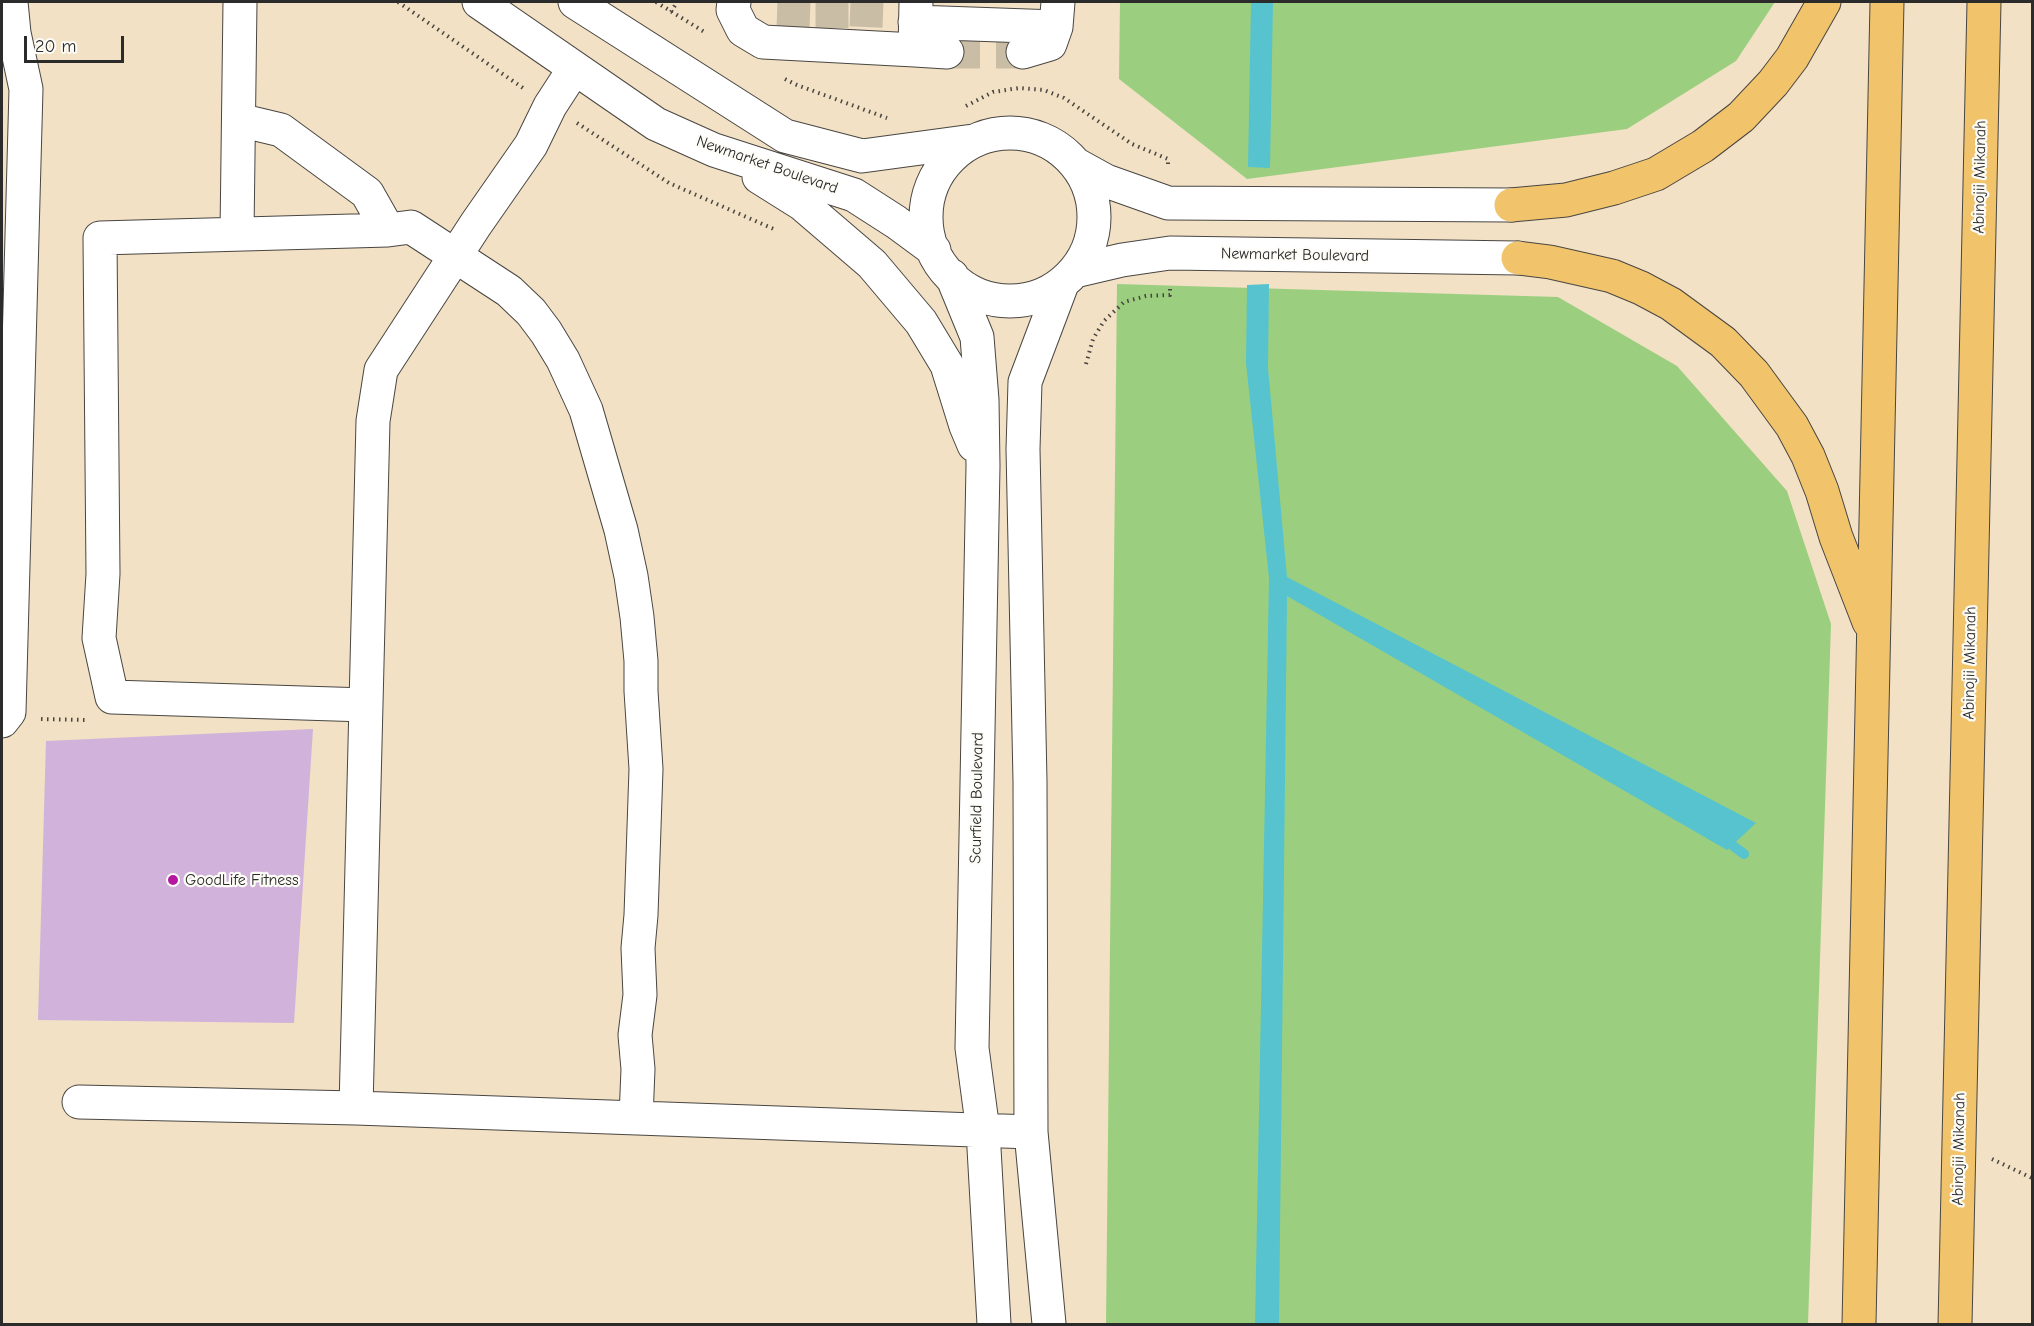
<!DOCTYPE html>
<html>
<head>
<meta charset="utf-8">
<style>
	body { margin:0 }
	#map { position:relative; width:2034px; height:1326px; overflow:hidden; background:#f2e1c5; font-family:"Comic Neue",sans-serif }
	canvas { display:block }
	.frame { position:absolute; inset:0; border:3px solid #2b2b2b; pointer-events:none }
	.scale { position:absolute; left:24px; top:36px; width:100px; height:27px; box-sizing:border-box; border:3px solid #2b2b2b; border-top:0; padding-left:8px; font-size:18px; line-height:21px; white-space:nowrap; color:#2b2b2b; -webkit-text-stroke:4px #fdfcf7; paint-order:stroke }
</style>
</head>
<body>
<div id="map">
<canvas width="2034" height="1326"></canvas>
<div class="frame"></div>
<div class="scale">20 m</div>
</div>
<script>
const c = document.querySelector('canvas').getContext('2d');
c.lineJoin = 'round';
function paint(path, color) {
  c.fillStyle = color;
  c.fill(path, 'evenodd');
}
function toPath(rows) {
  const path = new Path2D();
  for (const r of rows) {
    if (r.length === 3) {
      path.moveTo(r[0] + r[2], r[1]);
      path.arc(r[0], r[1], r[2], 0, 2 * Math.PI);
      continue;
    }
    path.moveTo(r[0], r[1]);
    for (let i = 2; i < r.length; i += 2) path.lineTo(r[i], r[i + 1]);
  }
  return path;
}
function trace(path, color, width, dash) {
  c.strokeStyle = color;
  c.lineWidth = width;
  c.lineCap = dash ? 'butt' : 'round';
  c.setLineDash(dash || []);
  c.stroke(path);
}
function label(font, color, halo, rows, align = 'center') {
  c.font = font + ' "Comic Neue",sans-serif';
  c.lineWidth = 4.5;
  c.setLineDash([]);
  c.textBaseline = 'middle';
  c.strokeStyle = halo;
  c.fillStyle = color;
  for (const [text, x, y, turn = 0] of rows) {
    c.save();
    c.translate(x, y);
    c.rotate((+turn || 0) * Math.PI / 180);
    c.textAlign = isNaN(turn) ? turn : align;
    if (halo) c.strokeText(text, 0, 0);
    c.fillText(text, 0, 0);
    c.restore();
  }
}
const green = toPath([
	[1120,2,1775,2,1736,61,1627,129,1247,179,1119,79],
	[1117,284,1558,297,1677,366,1787,491,1831,624,1808,1324,1106,1324]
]);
const water = toPath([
	[1251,2,1273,2,1270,168,1248,167],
	[1269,284,1268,368,1287,577,1756,823,1727,850,1287,596,1279,1324,1255,1324,1269,578,1246,363,1247,285]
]);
const stream = toPath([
	[1732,845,1744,854]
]);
const building = toPath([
	[313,729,294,1023,38,1020,46,741]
]);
const minorTunnel = toPath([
	[866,27,867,2],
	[793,28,794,2],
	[832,28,832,2],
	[947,52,1023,52]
]);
const path = toPath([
	[398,2,523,88],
	[656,2,706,33],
	[671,12,677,2],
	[785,79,797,85,887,118],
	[966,106,993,92,1019,88,1044,90,1064,98,1132,144,1168,159,1168,167],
	[577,123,669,183,776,230],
	[1086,364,1093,339,1104,321,1124,302,1146,296,1170,295,1170,285],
	[41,719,87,720],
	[1992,1159,2032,1178]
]);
const minor = toPath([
	[479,2,656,124,714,150,854,195,896,222,934,250],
	[575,2,785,136,862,156,973,141],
	[734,2,733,10,743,30,763,42,915,50,916,2],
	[915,22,1056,27],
	[915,50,947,52],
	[1023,52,1050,44,1056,27,1058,2],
	[574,69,550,106,531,145,476,224,381,370,373,421,356,1108,1031,1132],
	[239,120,281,130,367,193,388,230],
	[1010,217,84],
	[1077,165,1106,181,1168,203,1511,205],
	[759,177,802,204,872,264,921,322,947,365,966,426,974,445],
	[237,233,240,2],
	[1075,271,1122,260,1170,253,1518,258],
	[952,276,977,337,982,400,983,466,972,1048,983,1131,994,1324],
	[366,705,112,697,99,638,103,574,100,238,388,230,411,227,509,291,531,312,546,332,563,360,586,410,621,530,631,576,637,617,641,661,641,691,646,769,641,915,638,948,640,995,635,1035,638,1069,636,1118],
	[2,721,9,712,26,89,14,33,11,2],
	[79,1102,356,1108],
	[1049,1324,1031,1132,1030,781,1023,449,1025,382,1062,284]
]);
const major = toPath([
	[1511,205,1566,200,1614,188,1656,174,1703,146,1741,117,1773,83,1792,58,1824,2],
	[1518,258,1550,262,1612,276,1641,288,1671,304,1723,342,1754,374,1792,426,1808,456,1822,491,1836,537,1869,622],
	[1859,1324,1887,2],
	[1955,1324,1984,2]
]);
const markers = [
	[173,880,6,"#b5179e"]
];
const streetNames = [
	["Newmarket Boulevard",767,165,19],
	["Abinojii Mikanah",1980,177,-89],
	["Newmarket Boulevard",1295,255,1],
	["Abinojii Mikanah",1970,663,-89],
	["Scurfield Boulevard",977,798,-89],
	["Abinojii Mikanah",1959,1149,-89]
];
const poiNames = [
	["GoodLife Fitness",185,880]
];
paint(green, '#9bcf7f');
paint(water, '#56c3ce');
trace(stream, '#56c3ce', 10);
paint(building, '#d0b2da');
trace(minorTunnel, '#cabda6', 33, [33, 16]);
trace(minor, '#494642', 35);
trace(major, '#494642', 35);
trace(path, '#494642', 4, [1.5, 4.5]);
trace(minor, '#fff', 33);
trace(major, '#f1c36a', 33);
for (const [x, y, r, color] of markers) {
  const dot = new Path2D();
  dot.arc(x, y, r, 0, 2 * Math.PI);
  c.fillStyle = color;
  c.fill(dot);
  trace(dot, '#fdfcf7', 2);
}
label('16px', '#2b2b2b', '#fdfcf7', streetNames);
label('16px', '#2b2b2b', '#fdfcf7', poiNames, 'left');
</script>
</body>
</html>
